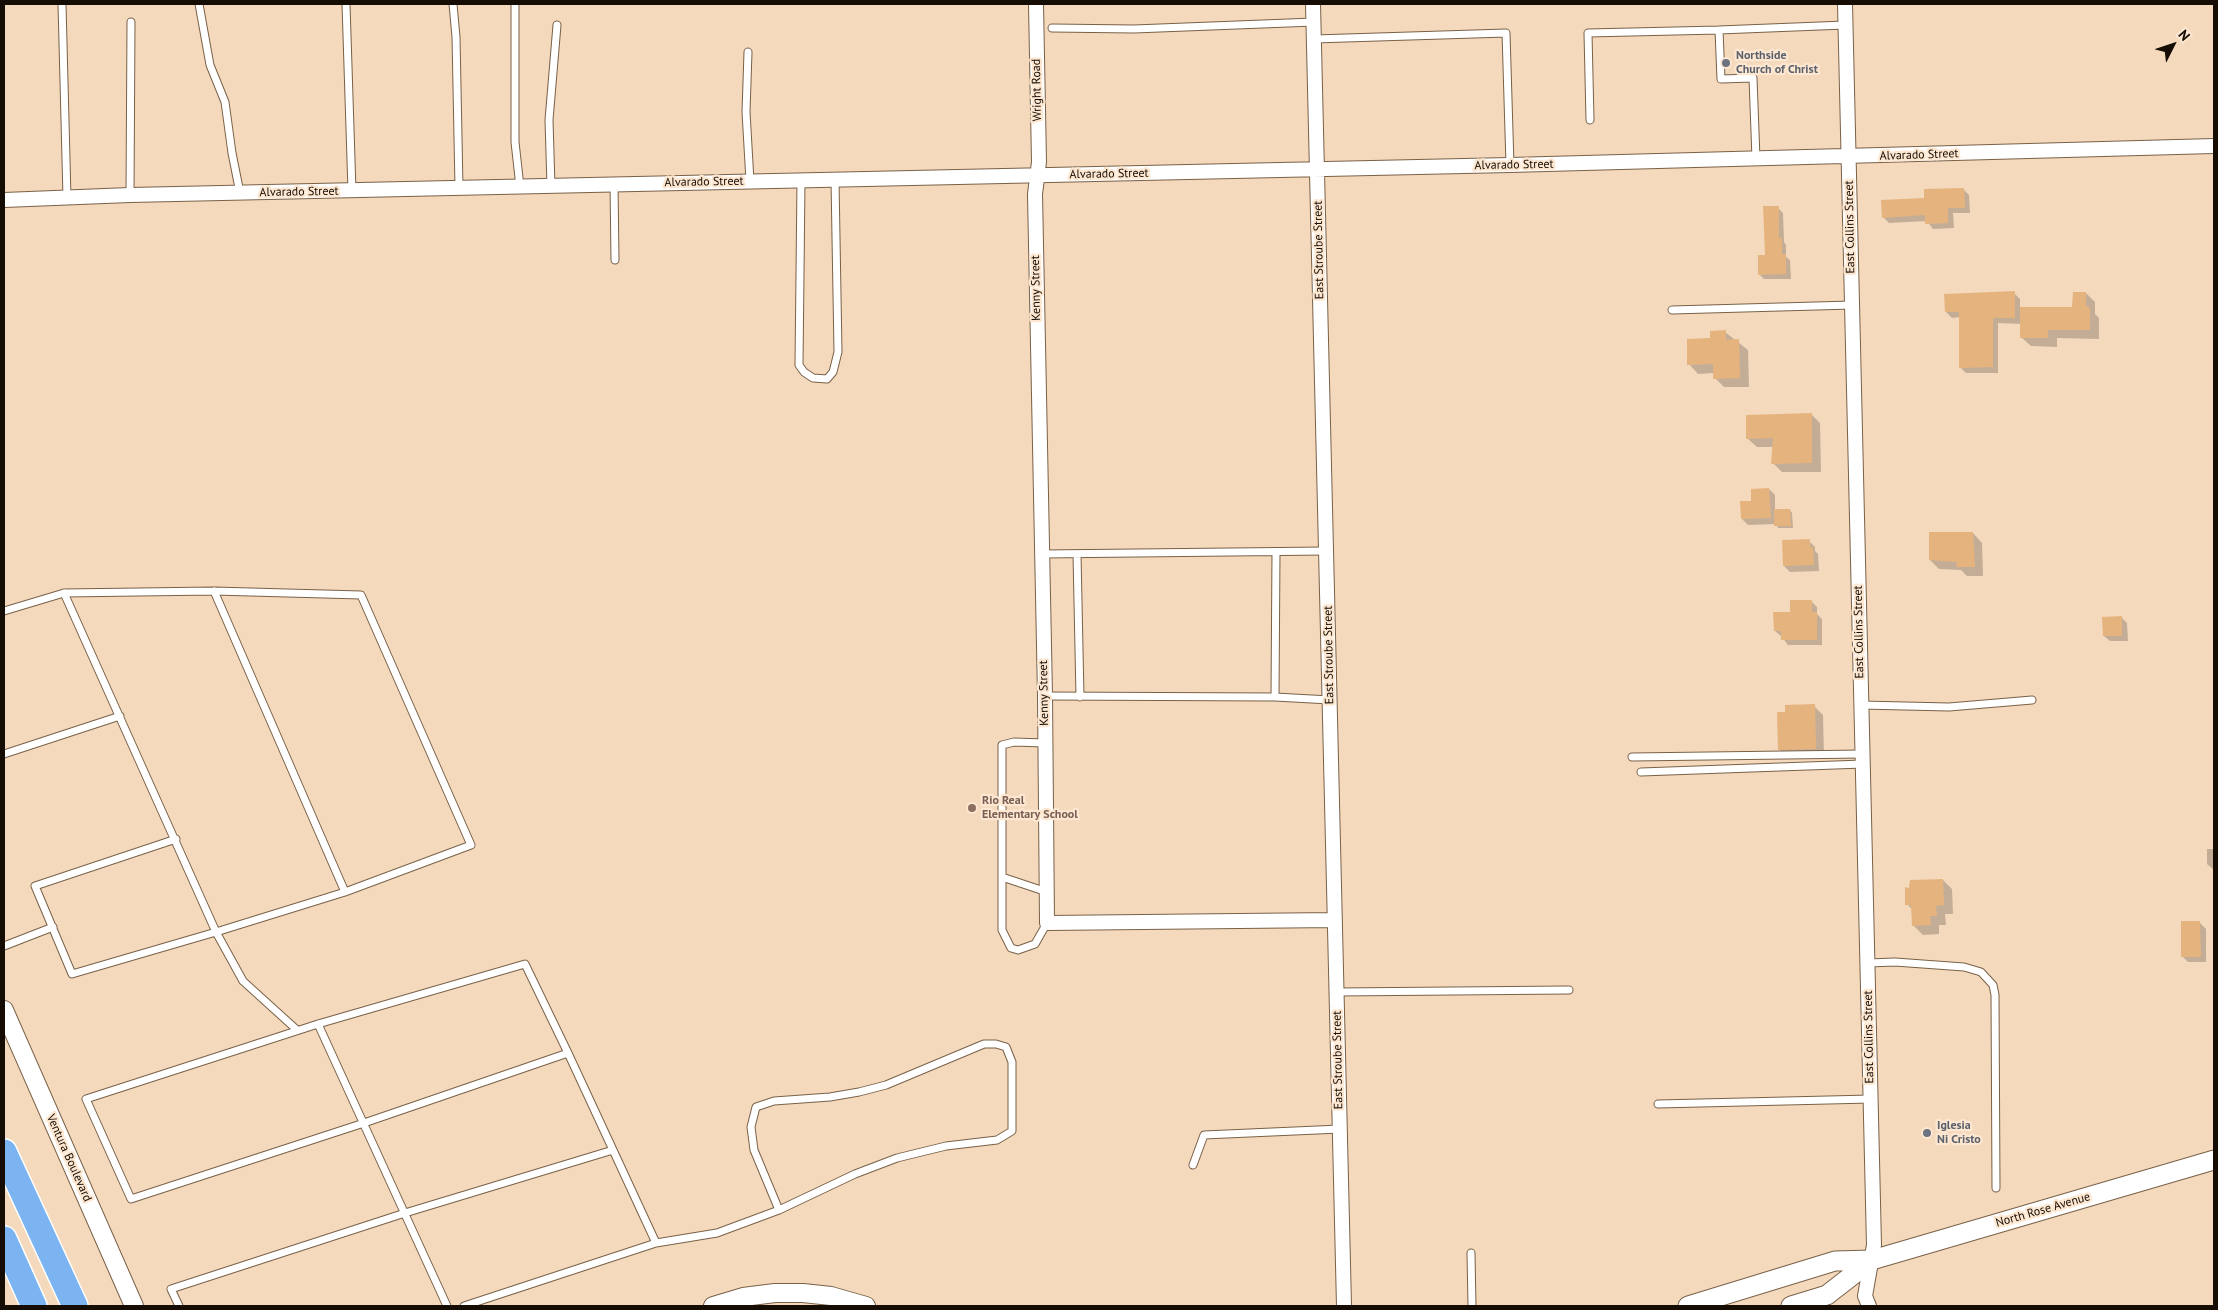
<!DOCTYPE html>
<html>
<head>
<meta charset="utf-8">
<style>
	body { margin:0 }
	#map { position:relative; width:2218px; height:1310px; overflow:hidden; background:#f4d9bd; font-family:"PT Sans",sans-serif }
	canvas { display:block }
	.frame { position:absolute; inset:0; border:5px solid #150c04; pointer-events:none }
	.north { position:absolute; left:2148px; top:20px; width:50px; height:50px; -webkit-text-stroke:4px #fde7d0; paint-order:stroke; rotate:49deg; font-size:14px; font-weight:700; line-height:20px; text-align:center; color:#150c04 }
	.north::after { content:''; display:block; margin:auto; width:18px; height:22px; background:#150c04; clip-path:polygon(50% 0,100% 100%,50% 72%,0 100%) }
</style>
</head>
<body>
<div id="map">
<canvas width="2218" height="1310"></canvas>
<div class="frame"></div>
<div class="north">N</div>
</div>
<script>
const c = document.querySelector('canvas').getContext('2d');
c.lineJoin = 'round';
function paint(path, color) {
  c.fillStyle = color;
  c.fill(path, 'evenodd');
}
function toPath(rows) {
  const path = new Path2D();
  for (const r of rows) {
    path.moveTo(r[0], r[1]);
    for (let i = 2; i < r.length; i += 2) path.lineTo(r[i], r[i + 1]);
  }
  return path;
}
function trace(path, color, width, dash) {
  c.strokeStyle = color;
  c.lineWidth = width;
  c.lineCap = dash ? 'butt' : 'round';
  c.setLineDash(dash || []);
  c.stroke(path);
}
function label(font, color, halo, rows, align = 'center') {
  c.font = font + ' "PT Sans",sans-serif';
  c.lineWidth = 4.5;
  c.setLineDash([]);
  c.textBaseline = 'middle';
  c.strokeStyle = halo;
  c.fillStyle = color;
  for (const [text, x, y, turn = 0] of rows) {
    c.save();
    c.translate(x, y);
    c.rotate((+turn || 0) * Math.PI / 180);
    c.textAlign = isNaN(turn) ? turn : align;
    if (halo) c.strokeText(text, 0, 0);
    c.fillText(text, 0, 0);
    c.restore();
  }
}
const shadow = toPath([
	[1963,189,1969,195,1970,213,1953,213,1954,228,1933,229,1927,221,1889,223,1883,217,1926,199],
	[1778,208,1783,213,1784,242,1786,245,1786,257,1790,260,1791,279,1764,279,1759,274,1767,256],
	[2014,293,2020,299,2020,308,2074,308,2086,293,2095,302,2095,314,2099,318,2099,339,2057,338,2057,347,2031,346,2021,337,2021,324,1998,323,1998,373,1966,373,1960,367,1960,317,1952,318,1946,312],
	[1725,332,1748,350,1749,387,1724,387,1715,378,1714,373,1698,374,1689,364,1711,340],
	[1811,414,1820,423,1821,472,1782,472,1773,463,1774,447,1757,447,1747,438],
	[1769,489,1775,495,1775,510,1790,510,1792,513,1793,528,1778,528,1776,524,1748,525,1742,519,1753,502],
	[1973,533,1982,543,1983,576,1967,576,1961,570,1939,569,1930,560],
	[1809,541,1815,547,1815,551,1818,554,1819,571,1790,572,1784,566],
	[1811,601,1817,607,1817,614,1822,619,1822,645,1788,645,1782,637,1775,631],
	[2121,617,2127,623,2128,641,2110,641,2104,636],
	[1814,706,1823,715,1824,758,1788,758,1779,749],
	[2207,849,2214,849,2214,870,2207,864],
	[1943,880,1952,889,1953,914,1945,914,1946,925,1939,925,1939,934,1923,935,1913,925,1913,910,1907,904,1910,889],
	[2200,923,2206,929,2206,962,2188,962,2182,956]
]);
const building = toPath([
	[1964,188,1965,208,1948,208,1948,223,1925,224,1925,215,1882,218,1881,200,1924,198,1924,189],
	[1763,206,1779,206,1779,238,1782,238,1782,254,1786,254,1786,274,1758,275,1758,255,1765,255],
	[2015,291,2015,318,1993,318,1993,367,1959,368,1959,312,1945,312,1944,294],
	[2073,292,2086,292,2086,306,2090,308,2090,330,2048,330,2048,338,2020,338,2020,307,2072,307],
	[1726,330,1726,340,1739,339,1740,378,1713,379,1713,364,1687,365,1687,339,1710,338,1710,331],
	[1812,413,1812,463,1771,464,1773,438,1746,439,1746,415],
	[1769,488,1771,518,1741,519,1740,501,1751,501,1751,489],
	[1774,509,1790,509,1791,526,1774,526],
	[1929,532,1973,532,1975,567,1957,567,1956,562,1929,560],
	[1810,539,1810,547,1813,547,1814,565,1783,566,1782,540],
	[1790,600,1812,600,1812,612,1817,612,1817,640,1781,640,1781,631,1774,631,1773,612,1790,612],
	[2122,616,2122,636,2103,636,2102,617],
	[1815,704,1816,749,1778,750,1777,712,1785,712,1785,705],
	[1943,879,1944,905,1936,906,1937,916,1930,916,1931,925,1912,926,1911,905,1905,905,1905,887,1909,888,1910,880],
	[2181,921,2200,921,2201,957,2181,957]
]);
const service = toPath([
	[62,4,67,198],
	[199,4,210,65,225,102,232,153,240,193],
	[346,4,352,191],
	[453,4,456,37,459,188],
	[515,4,515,142,520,187],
	[1052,28,1134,29,1314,22],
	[1314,39,1506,33,1510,165],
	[748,52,746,112,750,181],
	[1590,120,1588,33,1719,30],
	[1756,159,1753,78,1721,79,1719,30,1845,25],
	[801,181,799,365,804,372,813,378,827,379,833,372,838,352,835,180],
	[614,184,615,260],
	[551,186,549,120,557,25],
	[130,195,131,22],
	[1672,310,1852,305],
	[1042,554,1326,551],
	[1077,554,1080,697],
	[214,591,345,892],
	[64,593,216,932,243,981,297,1030],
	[4,611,64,593,214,591,361,595,471,845,345,892,216,932,72,974,35,886,176,839],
	[1045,696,1275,697,1330,700],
	[1275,697,1276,552],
	[1861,705,1949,707,2032,700],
	[1045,743,1014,742,1002,745,1002,930,1011,948,1018,950,1035,944,1047,923],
	[4,754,120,716],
	[1632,757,1862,754],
	[1641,772,1863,764],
	[1002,877,1047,892],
	[4,946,53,927],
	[1868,963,1895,962,1964,967,1981,972,1993,985,1995,995,1996,1188],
	[1337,992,1569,990],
	[318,1024,447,1306],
	[568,1053,364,1123,131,1199,86,1099,318,1024,525,964,568,1053,613,1150,656,1243],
	[1658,1104,1871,1099],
	[1193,1165,1204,1135,1340,1129],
	[1471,1253,1472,1306],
	[179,1306,171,1289,405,1213,613,1150],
	[464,1306,656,1243,717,1233,779,1210,855,1174,897,1158,946,1146,997,1140,1012,1131,1012,1062,1006,1047,996,1044,984,1044,886,1085,859,1092,830,1097,774,1101,756,1107,751,1127,754,1150,779,1210]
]);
const minor = toPath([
	[1036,4,1039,162,1035,194,1045,696,1047,923,1335,920],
	[1313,4,1344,1306],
	[1845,4,1874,1245,1865,1296,1869,1306],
	[4,200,130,195,1510,165,2214,146]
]);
const tertiary = toPath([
	[4,1010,134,1306],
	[713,1306,743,1297,775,1293,803,1293,831,1296,866,1306]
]);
const secondary = toPath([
	[1688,1306,1835,1261,1872,1260,2214,1160],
	[1791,1306,1827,1295,1872,1260]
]);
const motorway = toPath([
	[4,1152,75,1306],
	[4,1239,34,1306]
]);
const markers = [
	[1726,63,5,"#6b7280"],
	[972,808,5,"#8d6e63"],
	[1927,1133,5,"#6b7280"]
];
const worshipNames = [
	["Northside",1736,56],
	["Church of Christ",1736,70],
	["Iglesia",1937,1126],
	["Ni Cristo",1937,1140]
];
const streetNames = [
	["Wright Road",1037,90,-91],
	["Alvarado Street",1919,155,-2],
	["Alvarado Street",1514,165,-1],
	["Alvarado Street",1109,174,-1],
	["Alvarado Street",704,182,-1],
	["Alvarado Street",299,192,-1],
	["East Collins Street",1850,227,-91],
	["East Stroube Street",1319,250,-91],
	["Kenny Street",1036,288,-91],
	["East Collins Street",1859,632,-91],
	["East Stroube Street",1329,655,-91],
	["Kenny Street",1044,693,-91],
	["East Collins Street",1869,1037,-91],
	["East Stroube Street",1338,1060,-91],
	["Ventura Boulevard",69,1158,66],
	["North Rose Avenue",2043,1210,-16]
];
const educationNames = [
	["Rio Real",982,801],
	["Elementary School",982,815]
];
paint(shadow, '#0003');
paint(building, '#e5b47e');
trace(service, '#796148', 9);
trace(minor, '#796148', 16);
trace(tertiary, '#796148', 20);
trace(secondary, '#796148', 21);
trace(motorway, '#fff', 28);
trace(service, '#fff', 7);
trace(minor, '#fff', 14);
trace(tertiary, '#fff', 18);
trace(secondary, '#fff', 19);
trace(motorway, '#7bb4f0', 25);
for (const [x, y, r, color] of markers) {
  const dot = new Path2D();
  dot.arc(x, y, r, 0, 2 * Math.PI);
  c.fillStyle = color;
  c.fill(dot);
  trace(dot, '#fde7d0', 2);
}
label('bold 12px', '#5b616d', '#fde7d0', worshipNames, 'left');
label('12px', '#150c04', '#fde7d0', streetNames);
label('bold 12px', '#785e54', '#fde7d0', educationNames, 'left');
</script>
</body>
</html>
